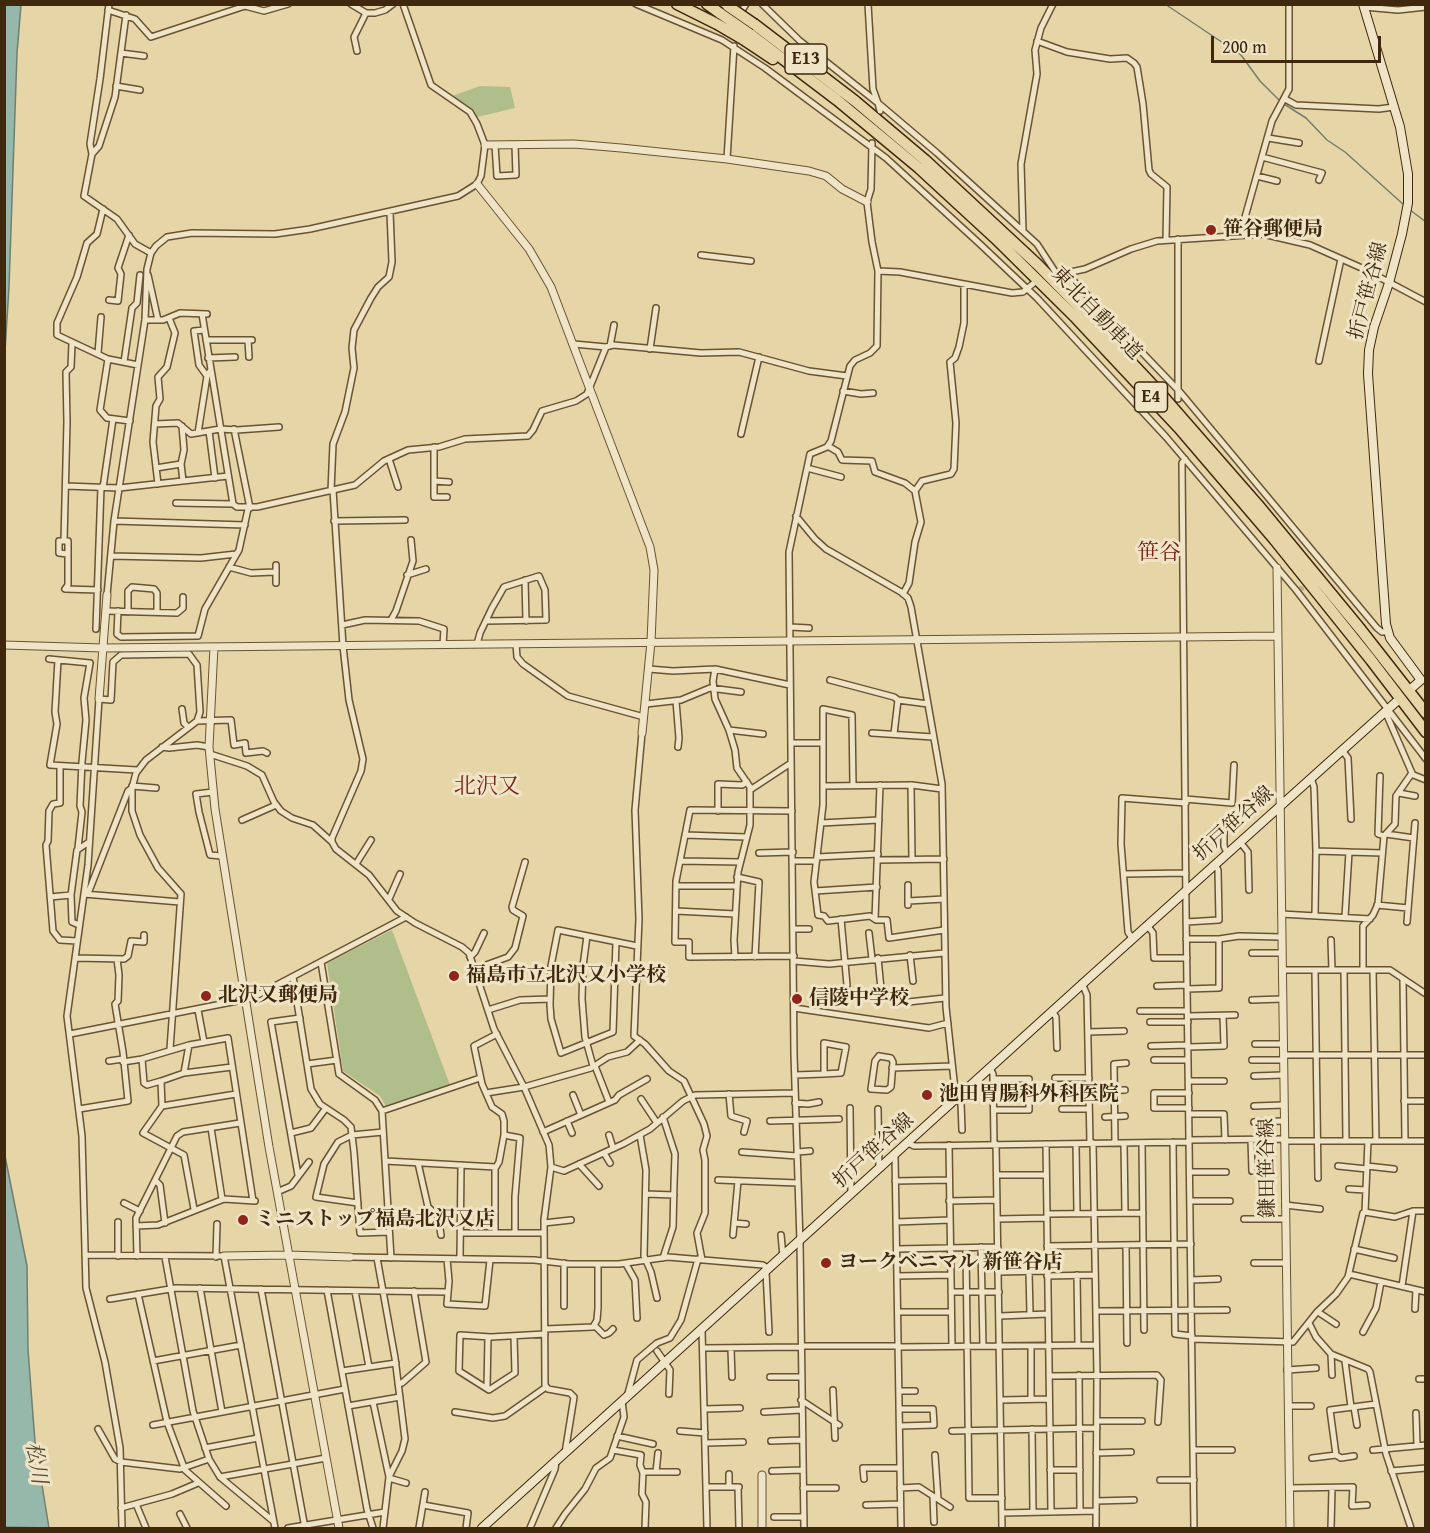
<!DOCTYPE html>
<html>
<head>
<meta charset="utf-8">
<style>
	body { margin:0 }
	#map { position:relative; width:1430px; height:1533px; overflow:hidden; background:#e6d5a7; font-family:"Gentium Book Plus",serif }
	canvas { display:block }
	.frame { position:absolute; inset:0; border:6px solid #3f280d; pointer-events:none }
	.scale { position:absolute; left:1211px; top:36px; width:170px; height:27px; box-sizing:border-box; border:3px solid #3f280d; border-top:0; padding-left:8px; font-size:18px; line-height:21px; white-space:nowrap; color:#3f280d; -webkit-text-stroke:4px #efe4c6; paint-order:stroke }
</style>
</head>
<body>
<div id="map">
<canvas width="1430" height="1533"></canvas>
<div class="frame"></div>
<div class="scale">200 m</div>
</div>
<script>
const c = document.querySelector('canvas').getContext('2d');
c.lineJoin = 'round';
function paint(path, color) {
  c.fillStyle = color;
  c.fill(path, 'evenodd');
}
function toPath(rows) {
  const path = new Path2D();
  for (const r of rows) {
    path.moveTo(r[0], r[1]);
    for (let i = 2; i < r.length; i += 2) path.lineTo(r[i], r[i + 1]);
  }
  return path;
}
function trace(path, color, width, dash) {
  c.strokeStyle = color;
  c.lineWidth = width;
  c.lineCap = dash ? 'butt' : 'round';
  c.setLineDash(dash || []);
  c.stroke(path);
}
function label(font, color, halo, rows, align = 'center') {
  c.font = font + ' "Gentium Book Plus","Noto Serif JP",serif';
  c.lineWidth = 6;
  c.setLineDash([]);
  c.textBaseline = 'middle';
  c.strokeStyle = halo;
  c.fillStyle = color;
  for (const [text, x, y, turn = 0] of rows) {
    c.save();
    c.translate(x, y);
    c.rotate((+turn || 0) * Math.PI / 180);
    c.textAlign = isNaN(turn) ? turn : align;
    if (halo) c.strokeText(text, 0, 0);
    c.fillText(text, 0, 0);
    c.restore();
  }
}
const green = toPath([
	[480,86,510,87,515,108,477,117,473,109,452,96],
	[392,930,450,1085,387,1108,380,1096,343,1071,327,963]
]);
const water = toPath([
	[21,5,17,53,9,287,5,351,4,5,21,5],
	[4,1151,27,1266,28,1350,35,1442,49,1528,5,1527,4,1151]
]);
const stream = toPath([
	[1165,4,1241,55,1260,81,1280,101],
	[1284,104,1306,118,1327,140,1345,152,1404,205],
	[1410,210,1426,222]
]);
const minorTunnel = toPath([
	[1299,589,1312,586]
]);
const minor = toPath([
	[351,4,366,13,375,13,385,10,393,4],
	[636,4,722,40,765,68,886,158,981,245,1037,298,1166,437,1296,590,1426,759],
	[762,4,800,41,878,103,880,111],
	[868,4,873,89,878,103,937,153,1037,244,1056,273,1066,273,1180,392,1377,628,1382,632,1387,632],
	[1364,7,1398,10,1426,7],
	[108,10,135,19,151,37,245,6,264,11,288,4],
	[740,14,746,4],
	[126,15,115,97,99,146,92,154,84,196,117,219,135,244,151,253],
	[1037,41,1067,52,1110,59,1127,58,1134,63,1137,67,1143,104,1149,170,1151,174,1167,187,1166,240],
	[357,51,354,37,366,13],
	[121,53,144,56],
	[116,86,140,90],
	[1285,99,1296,105,1379,109,1394,107],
	[1268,138,1299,143],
	[495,145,497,176,516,175,515,145],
	[92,154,90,144,100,79,109,4],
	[1262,157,1322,173,1319,180],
	[727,159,734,46],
	[1257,176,1277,181],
	[103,209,97,234,87,243,77,277,57,323,57,335,108,359,138,365],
	[1023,231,1021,164,1037,74,1035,50,1041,28,1053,4],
	[1240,235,1272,121,1289,89,1289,4],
	[1178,239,1178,399],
	[701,255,751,261],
	[878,271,900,272,1012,293,1023,292,1034,283],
	[1066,273,1085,269,1131,249,1157,241,1263,234,1310,245,1364,269,1426,302],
	[148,275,158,320],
	[109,300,118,301,121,274,118,268,129,235],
	[202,314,233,504],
	[145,320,163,320,180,313,207,314],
	[204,330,194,331,199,365,207,376],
	[206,340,252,340],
	[248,340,249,357],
	[574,344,606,347],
	[610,346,614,325],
	[650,349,656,308],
	[98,353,101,317],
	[208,358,235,357],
	[108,359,100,410,107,418,130,421],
	[1319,361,1341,259],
	[124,362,132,308,137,303,140,275],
	[843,391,861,394,873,393],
	[155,424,178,423,191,434,220,429,237,430,279,427],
	[182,426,184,450,181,464,183,481],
	[234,429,250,508],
	[209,431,215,478],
	[198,433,207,376,210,371],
	[741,434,759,357],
	[828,446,838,452,842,460,872,461,875,472,905,483,915,491],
	[434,447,434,497,447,497],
	[389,459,398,487],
	[1185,459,1182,463,1186,908,1194,1528],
	[156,468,181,464],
	[807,468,841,477],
	[434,481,449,482],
	[158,484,153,442,156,406,160,399,158,377,167,367,175,333,169,318],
	[66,486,119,488,228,476],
	[103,488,113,419],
	[333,490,343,646,349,700,363,759,361,771,332,838,332,842,336,849,369,875,397,911,415,923,462,947,469,953,494,1029,524,1087,549,1145,551,1167,544,1220,545,1385,548,1389,570,1393,574,1397,565,1453],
	[331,491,333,444,345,412,354,368,352,348,354,330,371,298,378,287,389,277,392,262,390,212],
	[176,503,233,504,237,507,257,507,355,485,384,461,408,450,439,447,465,439,528,436,533,430,542,411,576,401,587,394,606,347,613,345,701,353,739,352,809,371,847,376],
	[796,516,815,539,826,549,901,592,908,598,911,607,942,784,946,1007,956,1099],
	[114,521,245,525],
	[334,521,405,520],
	[64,541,67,422,66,372,71,367,72,343],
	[68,554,59,553,59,541,68,541,68,585,65,589,98,590],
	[111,556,201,558,236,554],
	[276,565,276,583],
	[229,567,251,573,275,572],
	[407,575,426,569],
	[525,580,526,621],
	[903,594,909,583,915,542,921,522,915,491,922,481,951,474,954,469,956,423,950,362,955,358,959,347,964,323,964,285],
	[107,595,114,521,145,320,147,269,151,253,156,246,167,237,192,233,275,234,310,229,458,196,477,184,481,176,485,145,477,124,470,112,431,85,403,4],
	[106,611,177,613,183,608,183,597],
	[118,611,117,634,121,637,198,636,205,609,239,550,248,509],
	[128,612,128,591,132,587,154,589,157,593,157,612],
	[391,620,396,611,413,561,411,540],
	[342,625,365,620,419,621,444,629,443,645],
	[790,627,809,628],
	[96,629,101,487],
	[477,644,480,633,492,608,504,587,539,576,545,590,546,620,486,621],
	[516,644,517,657,523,664,568,696,644,717],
	[49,659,90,663,84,698,86,720,82,762,80,806,82,812,78,848],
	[58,660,55,712,57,724,50,765,137,770],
	[649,669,673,671,715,669,790,685],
	[715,669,713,681,715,699,729,730,735,750,737,768,750,787,750,825,738,872,734,940,735,957],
	[830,680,894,697,898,700,894,734],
	[898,700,928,704],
	[676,701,679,738,678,747],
	[646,704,681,700,710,688,741,692],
	[182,709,184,723,188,727],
	[729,730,763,734],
	[642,733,635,810,639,919,634,1036,645,1044,669,1071,684,1081,704,1124,707,1136,703,1150,705,1160,705,1213,697,1233,702,1260],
	[872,733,933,737],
	[791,743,823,743],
	[162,747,169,748,197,745,209,747],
	[1342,750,1348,758,1351,819],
	[210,754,247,766,262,775,274,802,281,811,292,818,313,825,332,842],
	[60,766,60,803,53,804,49,811,48,841,46,845,53,931,60,940,77,941],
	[1411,774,1426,780],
	[1380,776,1378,834,1384,836],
	[1311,778,1314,787,1316,851,1315,915],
	[853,785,852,715,823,709,823,805,814,882,818,915,824,916,828,921,870,916,876,920,887,920,889,938,944,930],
	[911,785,912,859],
	[132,786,156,788],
	[823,786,912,785,942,789],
	[750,790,791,763],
	[213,792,196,794,199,812,210,855,222,856],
	[1399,793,1415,796],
	[1185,799,1232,803,1234,765],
	[718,811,718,784,742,785,747,782],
	[792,811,690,810,676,881,675,942,689,942,689,957,794,956],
	[242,820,276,805],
	[1224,820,1224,846,1227,853],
	[821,823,879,820],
	[1386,834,1414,838],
	[685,835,746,837],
	[1240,842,1248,852,1249,890],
	[1316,851,1382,853],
	[759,853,793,852],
	[817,857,878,854],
	[878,860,944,859],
	[680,861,740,862],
	[793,861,816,861],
	[356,864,371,840],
	[1124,874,1186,873],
	[737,877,759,882,755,957],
	[676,886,737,886],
	[815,891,877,887],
	[84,894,89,891,128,791,132,788],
	[84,894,180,902],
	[50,897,71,895],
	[389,899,400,874],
	[908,901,944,899],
	[908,905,908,885],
	[1377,905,1408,908],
	[676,911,735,914],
	[1281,914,1370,919],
	[1345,917,1349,852],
	[841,919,847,985],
	[875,919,880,785],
	[1186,922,1219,920,1218,870,1215,864],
	[1407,922,1415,823],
	[79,925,72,922,71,895,77,850,89,842],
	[1147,925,1153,933,1154,958,1187,958],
	[794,929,809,929],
	[869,933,872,959],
	[587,936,583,966,582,999,585,1037,593,1066],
	[1132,938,1128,932,1121,844,1122,798,1186,803],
	[1186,939,1219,939,1219,988,1187,989],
	[1219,939,1239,936,1281,937],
	[1331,940,1332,970],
	[616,942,613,1032,561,1053,551,1019,550,1005,551,966,558,930,637,946],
	[1252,953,1282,953],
	[910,955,913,981],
	[470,957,475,952,484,933],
	[75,958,124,959,128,956,131,941,144,942,144,935],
	[878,958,881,989],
	[794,961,829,964,944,953],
	[321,962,339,1074,375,1100,382,1111,391,1258],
	[475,969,508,957,515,948,523,916,513,910,512,907,525,862],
	[1282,970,1390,970,1426,994],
	[1315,970,1318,1178],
	[1344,970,1346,1141],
	[1363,970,1363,926,1373,915,1378,904,1384,836,1395,824,1396,796,1412,773,1385,711],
	[1373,970,1376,1141],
	[293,977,311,1089,320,1104,344,1120,351,1127,354,1152,360,1233,389,1232],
	[1403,979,1405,1141],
	[1082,983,1087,995,1090,1143],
	[1157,986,1187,985],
	[1252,1000,1282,999],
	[908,1002,945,998],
	[794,1008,929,1028,948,1023],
	[198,1010,204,1042],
	[488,1010,520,1000,550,999],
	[1052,1011,1056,1017,1057,1048],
	[1140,1011,1187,1011],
	[1188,1016,1235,1015],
	[1150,1022,1188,1022],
	[1088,1032,1124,1031],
	[70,1034,252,998,406,917],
	[1255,1044,1283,1044],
	[189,1045,142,1059,144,1083,147,1085,161,1081,184,1073,189,1045,228,1038,253,1201],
	[1151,1046,1188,1045],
	[1188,1047,1224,1046,1223,1016],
	[170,1049,181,894,158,868,140,835,132,811,132,788,136,773,146,760,197,721,231,720,234,745,245,743,246,753,263,751,267,753],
	[1283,1055,1426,1055],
	[879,1056,891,1058,893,1062,891,1087,887,1090,871,1089,875,1061,879,1056],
	[1154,1060,1188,1060],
	[1252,1060,1283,1060],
	[109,1061,123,1059],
	[123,1062,142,1059],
	[307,1064,337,1060],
	[595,1066,609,1102],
	[892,1068,952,1066],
	[990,1068,993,1074,994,1144],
	[184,1073,232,1067],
	[795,1075,824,1074,841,1073,846,1047,824,1043,824,1074],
	[1254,1076,1283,1075],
	[1055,1078,1089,1078],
	[993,1079,1029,1079,1029,1110,994,1110],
	[161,1081,162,1106,143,1133,184,1155,194,1209],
	[1189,1081,1224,1081],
	[1094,1091,1125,1090],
	[486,1093,524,1087,591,1068,608,1057,627,1052,640,1040],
	[1189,1093,1154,1093,1154,1108,1189,1108],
	[729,1094,731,1116,747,1121,744,1132],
	[573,1095,581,1115],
	[958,1097,961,1103,962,1130],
	[641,1099,657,1123],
	[1404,1101,1426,1101],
	[795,1103,808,1104,819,1102],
	[162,1106,236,1094],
	[1254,1106,1284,1105],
	[850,1108,851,1194],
	[79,1109,128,1101,123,1052,115,1004,118,1001,119,975,117,959],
	[878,1109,879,1168],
	[1062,1109,1089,1109],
	[382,1111,480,1078],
	[1189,1114,1224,1114,1225,1140],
	[1105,1117,1125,1116],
	[567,1121,572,1133],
	[770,1121,839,1119],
	[1254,1122,1284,1121],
	[211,1128,222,1199],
	[543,1132,615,1100,619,1095,647,1079],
	[291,1133,311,1128,326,1108],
	[504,1135,520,1138,515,1197,515,1233],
	[609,1135,613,1148],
	[640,1135,646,1170,644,1256,651,1272,657,1298],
	[1189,1140,1284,1139],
	[1251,1140,1252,1171],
	[1284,1141,1426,1141],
	[1173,1142,1175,1334,1192,1336],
	[908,1143,914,1146,1189,1142],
	[1093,1143,1097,1376,1096,1528],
	[1115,1143,1114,1064,1126,1063],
	[1124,1143,1125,1213],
	[1142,1143,1144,1330],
	[996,1144,1002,1528],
	[1046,1144,1051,1511],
	[1076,1144,1077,1213],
	[949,1145,952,1346],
	[742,1152,797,1156],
	[797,1152,810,1151],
	[604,1153,610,1163],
	[895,1155,901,1528],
	[385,1161,496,1167,499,1162,504,1135,504,1121,502,1114,492,1107,482,1084,474,1046,497,1034],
	[418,1163,428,1207,438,1216,441,1235],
	[579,1164,599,1186],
	[1338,1166,1367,1169],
	[1367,1166,1394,1169],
	[551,1167,564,1171,623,1144,650,1129,683,1101,695,1095,795,1093],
	[1190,1172,1226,1172],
	[298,1175,271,1022,300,1018],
	[997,1175,1046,1175],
	[155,1180,160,1185,165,1223],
	[718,1180,798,1183],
	[895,1181,949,1180],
	[1349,1189,1366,1190],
	[277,1192,291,1186,309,1162],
	[646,1194,674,1195],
	[949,1201,997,1200],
	[1190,1201,1230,1201],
	[124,1203,140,1211],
	[358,1203,316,1197,324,1164,338,1142,352,1135,383,1132],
	[1285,1205,1320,1209],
	[1365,1212,1368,1141],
	[1047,1214,1143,1213],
	[998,1219,1047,1218],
	[1244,1219,1285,1219],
	[118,1222,118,1256],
	[896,1222,950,1220],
	[544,1223,571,1220],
	[734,1223,746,1224],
	[136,1226,158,1225,224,1199,255,1201],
	[461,1233,544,1233],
	[495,1233,495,1167],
	[733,1235,738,1181],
	[781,1235,783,1256],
	[1126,1245,1127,1343],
	[1047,1246,1191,1244],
	[981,1247,983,1346],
	[966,1248,969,1498,1002,1498],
	[897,1249,998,1247],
	[1354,1249,1394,1258],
	[85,1255,224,1256,275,1528],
	[137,1256,136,1218,177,1136,183,1132,240,1123],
	[165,1257,193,1411,209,1459,220,1477,273,1521],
	[216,1257,217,1224],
	[350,1257,534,1260,569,1264,619,1264,668,1257,763,1265,769,1269],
	[377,1258,395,1358,405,1439,402,1451,389,1477,383,1528],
	[663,1258,673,1227,674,1184,675,1154,663,1117],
	[447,1259,449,1281,447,1304,485,1306,490,1260],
	[460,1259,461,1165],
	[1254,1263,1286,1263],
	[626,1264,635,1280,637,1318],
	[1029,1271,1030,1314],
	[766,1272,769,1332],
	[999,1272,1047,1271],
	[1349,1274,1426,1292],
	[1077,1275,1078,1345],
	[897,1276,951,1275],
	[1047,1276,1095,1275],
	[1191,1280,1218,1279],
	[1402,1286,1413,1211],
	[200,1288,222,1412],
	[261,1289,305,1528],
	[327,1290,367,1509,373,1528],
	[355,1291,369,1367],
	[951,1292,999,1292],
	[138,1294,167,1422,185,1470,226,1506],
	[110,1299,176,1288,448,1292],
	[564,1306,564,1263],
	[1415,1309,1416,1290],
	[1096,1311,1227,1310],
	[898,1312,951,1312],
	[1318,1312,1336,1324],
	[1000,1316,1048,1314],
	[1309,1323,1316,1337,1331,1354,1368,1369,1370,1372,1386,1454,1411,1528],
	[594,1325,604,1335,609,1333,613,1329],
	[545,1329,593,1327,597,1320,598,1308,598,1264],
	[702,1330,707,1528],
	[1363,1332,1376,1308,1381,1282],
	[514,1336,515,1373,489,1390,459,1371,460,1335,491,1337,545,1334],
	[1192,1339,1293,1342,1317,1312,1336,1294,1348,1277,1363,1213,1365,1212,1395,1217,1413,1211,1426,1211],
	[801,1346,899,1346],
	[1031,1346,1031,1399],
	[899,1347,1096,1345],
	[704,1348,801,1347],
	[731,1349,732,1377],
	[657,1351,670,1370,669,1394],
	[1331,1354,1332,1375],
	[153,1361,241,1345],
	[1345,1361,1351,1407],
	[1287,1370,1316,1368],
	[342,1371,396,1363],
	[1079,1375,1080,1511],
	[1049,1376,1157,1375,1161,1380,1158,1422],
	[770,1377,801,1377],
	[1419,1379,1426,1379],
	[398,1384,402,1383,426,1362,414,1291],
	[487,1388,488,1337],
	[833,1390,835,1438],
	[899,1391,915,1391],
	[627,1397,637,1360,657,1343,670,1338,681,1320,698,1259],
	[801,1400,839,1425],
	[1001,1400,1049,1399],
	[373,1402,389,1477],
	[348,1406,400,1397],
	[1288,1406,1311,1406],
	[1354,1407,1357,1425],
	[705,1409,740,1408],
	[899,1409,933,1409,934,1425,900,1426],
	[455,1412,493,1418,505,1416,546,1387],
	[764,1412,801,1410],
	[1416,1413,1417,1445],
	[1097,1421,1142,1421],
	[153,1425,345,1389],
	[98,1429,115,1459,121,1462,180,1469,209,1459],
	[1032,1429,1033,1512],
	[680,1431,705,1433],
	[952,1431,1097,1428],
	[617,1436,653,1444],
	[771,1441,801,1440],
	[705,1443,743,1442],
	[205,1448,258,1438],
	[613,1450,641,1455,640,1465,643,1473,642,1494,646,1502,645,1528],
	[1193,1450,1232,1450],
	[1373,1450,1426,1445],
	[1096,1453,1131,1452],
	[935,1455,938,1499],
	[1336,1455,1341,1458,1354,1456],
	[1312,1458,1336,1455,1330,1410,1376,1404],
	[1050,1470,1080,1470],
	[772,1471,802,1470],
	[1391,1471,1426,1468],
	[643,1472,677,1472],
	[656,1472,658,1453],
	[729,1474,729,1487],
	[220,1477,326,1458],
	[389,1478,406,1483],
	[864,1479,863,1468,900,1468],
	[1160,1480,1194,1480],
	[706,1487,739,1487],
	[738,1487,739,1528],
	[803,1488,836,1488],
	[900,1488,919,1487,950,1507],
	[1289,1488,1353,1487,1352,1506,1367,1505],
	[933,1496,934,1522],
	[1096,1501,1134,1500],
	[136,1504,146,1528],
	[423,1505,468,1513,466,1528],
	[866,1505,900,1504],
	[121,1508,172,1494,198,1483],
	[1002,1513,1096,1511],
	[180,1514,187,1528],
	[774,1517,804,1517],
	[122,1528,120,1448,105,1362,86,1288,82,1136,67,1016,88,865,99,699,111,700,113,662,121,655,189,654,197,665,200,712,197,721],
	[288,1528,385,1512],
	[419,1528,425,1492],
	[530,1528,555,1469,556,1461],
	[556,1528,565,1514,585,1489,596,1468,610,1458,624,1417,622,1401],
	[804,1528,800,1242,794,1054,789,552,810,454,827,447,831,441,850,366,855,360,870,353,877,346,878,271,872,242,867,202,871,189,872,143],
	[1331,1528,1332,1488]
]);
const tertiary = toPath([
	[485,145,574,144,621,148,727,159,809,171,826,176,842,189,867,202],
	[477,184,529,249,551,287,650,547,654,570,651,642,642,733],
	[1277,568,1290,1528],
	[4,645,103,648,1278,636],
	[214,647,209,747,215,809,269,1147,339,1528],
	[99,699,107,595],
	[224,1256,288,1255,350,1257],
	[762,1475,762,1528]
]);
const secondary = toPath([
	[1363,4,1400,127,1408,174,1408,203,1402,234,1389,283,1374,327,1369,350,1368,374,1386,624,1390,638,1421,680,1413,687],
	[482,1528,1089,978,1396,702]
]);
const motorway = toPath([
	[677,4,717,24],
	[707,4,721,14],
	[754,24,855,101,925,160,1038,265,1082,310,1161,394,1258,505,1361,630,1426,713],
	[750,34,837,100,919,168,995,238,1076,318,1179,428,1274,539,1371,660,1426,732],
	[746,41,773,59]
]);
const motorwayBridge = toPath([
	[728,6,754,24],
	[721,14,750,34],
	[717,24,746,41]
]);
const markers = [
	[1211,230,6,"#8f2418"],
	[454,976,6,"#8f2418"],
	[206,996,6,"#8f2418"],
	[797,999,6,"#8f2418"],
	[927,1095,6,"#8f2418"],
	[243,1220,6,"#8f2418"],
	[826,1263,6,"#8f2418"]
];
const shields = [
	[806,59,42],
	[1151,397,33]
];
const shieldNames = [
	["E13",806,59],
	["E4",1151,397]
];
const poiNames = [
	["笹谷郵便局",1223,230],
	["福島市立北沢又小学校",466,976],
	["北沢又郵便局",218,996],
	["信陵中学校",809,999],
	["池田胃腸科外科医院",939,1095],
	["ミニストップ福島北沢又店",255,1220],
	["ヨークベニマル 新笹谷店",838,1263]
];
const streetNames = [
	["折戸笹谷線",1369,291,-75],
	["東北自動車道",1096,314,46],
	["折戸笹谷線",1234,824,-42],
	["折戸笹谷線",874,1151,-42],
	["鎌田笹谷線",1268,1168,-91]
];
const waterNames = [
	["松川",35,1463,80]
];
const quarterNames = [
	["笹谷",1159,553],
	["北沢又",487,787]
];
paint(green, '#b0be8c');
paint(water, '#96b8ab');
trace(water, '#737e6c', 1.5);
trace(stream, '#737e6c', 1.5);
trace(minorTunnel, '#c5b288', 5, [5, 2.5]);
trace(minor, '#695334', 8);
trace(tertiary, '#695334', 9);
trace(secondary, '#3f280d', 10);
trace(motorway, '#3f280d', 13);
trace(minor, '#efe4c6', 5);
trace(tertiary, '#efe4c6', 7);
trace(secondary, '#efe4c6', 8);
trace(motorway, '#e6d5a7', 10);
trace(motorwayBridge, '#3f280d', 13, []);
trace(motorwayBridge, '#e6d5a7', 10);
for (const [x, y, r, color] of markers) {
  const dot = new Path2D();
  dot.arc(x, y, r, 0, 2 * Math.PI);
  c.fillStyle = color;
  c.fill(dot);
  trace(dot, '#efe4c6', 2);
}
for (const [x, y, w] of shields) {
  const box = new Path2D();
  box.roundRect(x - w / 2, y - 15, w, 30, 4.5);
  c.fillStyle = '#efe4c6';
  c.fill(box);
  trace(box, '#3f280d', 1.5);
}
label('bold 18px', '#3f280d', null, shieldNames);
label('bold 20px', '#3f280d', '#efe4c6', poiNames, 'left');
label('20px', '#3f280d', '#efe4c6', streetNames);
label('italic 21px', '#554c34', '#efe4c6', waterNames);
label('22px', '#7a1f14', '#efe4c6', quarterNames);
</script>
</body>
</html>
